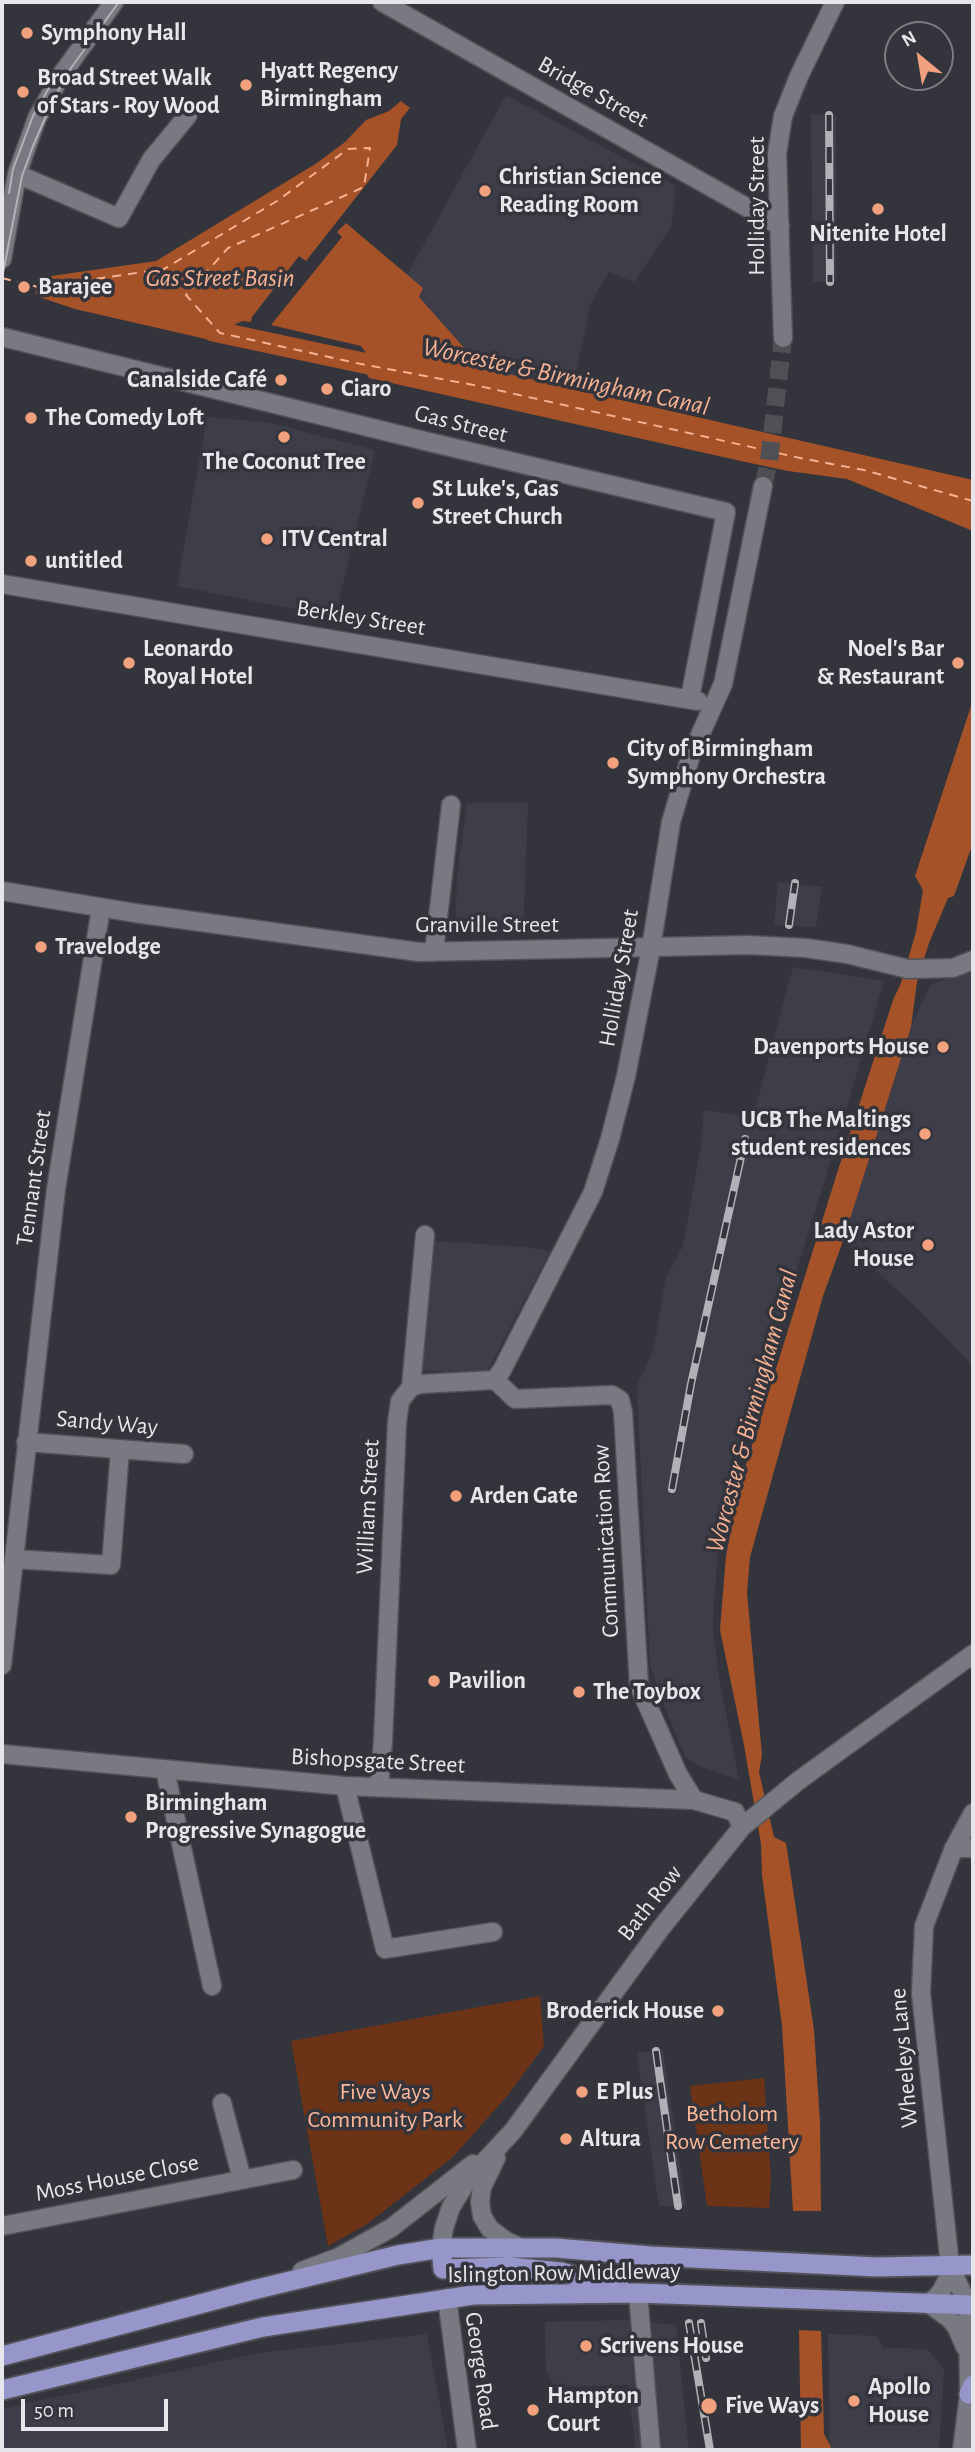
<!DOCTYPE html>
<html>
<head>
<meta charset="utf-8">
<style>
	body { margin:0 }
	#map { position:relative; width:975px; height:2452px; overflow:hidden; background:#34353c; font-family:"Alegreya Sans",sans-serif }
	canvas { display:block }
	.frame { position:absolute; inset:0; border:4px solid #e6e6eb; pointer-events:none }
	.north { position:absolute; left:884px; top:21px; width:70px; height:70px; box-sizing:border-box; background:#34353c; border:2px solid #7b7c82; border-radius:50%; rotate:330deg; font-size:19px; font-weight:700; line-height:28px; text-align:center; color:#e6e6eb }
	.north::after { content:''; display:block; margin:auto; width:24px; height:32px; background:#f1a17d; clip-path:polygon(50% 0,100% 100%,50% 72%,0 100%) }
	.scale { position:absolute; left:21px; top:2399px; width:147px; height:32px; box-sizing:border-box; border:4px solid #e6e6eb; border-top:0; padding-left:9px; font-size:21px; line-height:24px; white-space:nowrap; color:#e6e6eb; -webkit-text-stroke:5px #34353c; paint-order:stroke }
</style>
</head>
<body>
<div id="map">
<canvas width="975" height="2452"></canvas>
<div class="frame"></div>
<div class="north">N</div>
<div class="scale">50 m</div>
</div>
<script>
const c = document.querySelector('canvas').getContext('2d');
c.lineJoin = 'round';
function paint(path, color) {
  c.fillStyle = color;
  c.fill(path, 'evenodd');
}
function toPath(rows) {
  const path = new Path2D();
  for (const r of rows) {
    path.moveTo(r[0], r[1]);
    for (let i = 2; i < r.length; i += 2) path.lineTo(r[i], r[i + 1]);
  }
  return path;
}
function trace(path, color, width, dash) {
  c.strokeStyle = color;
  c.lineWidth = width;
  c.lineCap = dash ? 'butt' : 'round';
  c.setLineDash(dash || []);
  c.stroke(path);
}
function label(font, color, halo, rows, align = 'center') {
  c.font = font + ' "Alegreya Sans",sans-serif';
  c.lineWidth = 7;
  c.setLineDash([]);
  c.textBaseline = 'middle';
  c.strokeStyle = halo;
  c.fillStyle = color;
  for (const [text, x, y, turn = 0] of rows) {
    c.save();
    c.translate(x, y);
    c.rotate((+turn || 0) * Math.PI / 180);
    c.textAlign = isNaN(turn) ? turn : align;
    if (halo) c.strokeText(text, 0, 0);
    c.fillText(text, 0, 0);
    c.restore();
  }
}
const built = toPath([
	[506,95,676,186,671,227,634,282,609,272,591,302,569,405,479,386,482,368,418,297,423,288,407,275],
	[811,115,836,115,836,282,813,282],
	[207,417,267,422,375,450,335,617,177,586],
	[467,803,528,803,523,932,455,931,457,877],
	[778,882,822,887,816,927,774,925],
	[793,967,884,981,836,1144,731,1480,720,1532,714,1599,713,1632,719,1677,739,1780,697,1765,686,1758,669,1718,650,1665,637,1386,653,1351,666,1278,683,1246,701,1145,704,1110,753,1117],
	[973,969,973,1366,918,1309,843,1241,911,1027,930,985],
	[434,1241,525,1247,550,1251,487,1372,420,1371],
	[663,2050,686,2206,659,2206,637,2053],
	[627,2320,676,2325,689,2450,636,2450,628,2385,555,2387,546,2370,545,2322],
	[427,2334,448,2450,2,2450,2,2409,259,2353],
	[828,2334,877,2336,883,2348,927,2349,944,2369,939,2450,830,2450]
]);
const green = toPath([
	[540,1996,544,2046,507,2096,453,2157,366,2225,328,2246,291,2041],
	[764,2078,771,2179,769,2208,707,2206,690,2086]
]);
const water = toPath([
	[401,101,410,108,401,119,397,145,306,261,299,256,252,317,251,322,242,321,232,326,241,334,241,338,232,345,75,309,42,298,2,274,38,284,51,276,156,261,317,163,345,142,366,120,389,111],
	[346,223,423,288,419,297,482,368,973,480,973,531,847,479,788,471,741,461,369,378,361,364,369,357,361,346,271,325,342,237,337,232],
	[973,700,973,843,954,896,948,898,929,943,917,982,911,1027,843,1241,823,1296,750,1557,747,1593,762,1755,759,1772,774,1837,786,1843,814,2030,820,2122,821,2211,793,2211,782,2025,762,1875,761,1844,744,1745,720,1630,726,1556,740,1484,838,1170,893,1000,901,983,916,932,923,890,915,876],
	[799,2330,821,2331,824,2434,831,2447,829,2450,801,2450]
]);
const pier = toPath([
	[2,271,37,280,44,276,38,283,34,298,2,289]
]);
const canal = toPath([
	[213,331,387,368]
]);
const ferry = toPath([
	[2,278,38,287,164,269,277,201,348,149,370,148,364,187,228,248,186,295,220,333,361,364,479,386,800,458,864,470,973,501]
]);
const minorTunnel = toPath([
	[763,486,769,461,783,338]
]);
const minor = toPath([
	[382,2,780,226],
	[17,174,119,218,151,160,188,115],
	[2,259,17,174,37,118,62,74,114,2],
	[2,337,429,442,726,512,690,698],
	[783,338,777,154,783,116,799,76,835,2],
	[2,584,698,701],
	[2,891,135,913,419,952,748,945,806,948,847,954,908,969,953,968,973,960],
	[434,952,451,805],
	[495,1380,502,1370,593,1192,610,1139,626,1076,651,948,671,822,691,755,723,684,763,486],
	[495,1380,515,1399,612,1395,620,1400,623,1412,639,1686,678,1774,694,1800],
	[411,1387,421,1384,495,1380],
	[26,1442,184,1454],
	[14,1559,111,1565,120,1450],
	[2,1665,56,1189,101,908],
	[2,1754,345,1786,694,1800,735,1812,742,1827],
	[165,1770,212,1986],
	[345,1786,385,1949,493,1932],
	[379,1787,383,1741,397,1422,400,1401,411,1387,425,1235],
	[954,1848,973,1848],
	[222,2103,242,2179],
	[2,2226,293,2170],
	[638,2293,651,2450],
	[447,2298,467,2450]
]);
const tertiary = toPath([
	[950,2266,948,2278,942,2290,936,2298,928,2303,950,2319,957,2328,965,2347],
	[962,2450,969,2394,968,2305,950,2266,921,1993,924,1926,954,1848,973,1813]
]);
const secondary = toPath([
	[496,2158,482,2187,480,2202,482,2216,490,2229,506,2241,522,2248],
	[441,2248,444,2228,451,2207,469,2178,513,2131,661,1928,742,1827,798,1781,973,1654],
	[302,2271,339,2257,391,2228,473,2164]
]);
const trunk = toPath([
	[441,2248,443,2269,510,2267,561,2272,620,2288],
	[2,2356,253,2290,398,2255,441,2248,556,2248,651,2256,877,2267,973,2265],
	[2,2390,263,2327,473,2295,638,2293,973,2305],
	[969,2394,973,2385]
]);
const tram = toPath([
	[9,193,13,169,33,116,50,86],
	[2,278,22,176,33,146,53,100,71,68,119,2]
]);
const rail = toPath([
	[829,115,830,282],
	[789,925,795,883],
	[672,1489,691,1384,745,1139],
	[656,2051,678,2206],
	[689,2323,710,2450],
	[701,2323,706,2358]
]);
const markers = [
	[27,33,7,"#f1a17d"],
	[246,85,7,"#f1a17d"],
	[23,92,7,"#f1a17d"],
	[485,191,7,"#f1a17d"],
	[878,209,7,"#f1a17d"],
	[24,287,7,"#f1a17d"],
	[281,380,7,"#f1a17d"],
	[327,389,7,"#f1a17d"],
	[31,418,7,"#f1a17d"],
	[284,437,7,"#f1a17d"],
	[418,503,7,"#f1a17d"],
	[267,539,7,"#f1a17d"],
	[31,561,7,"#f1a17d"],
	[129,663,7,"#f1a17d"],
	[958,663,7,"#f1a17d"],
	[613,763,7,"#f1a17d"],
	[41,947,7,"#f1a17d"],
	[943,1047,7,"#f1a17d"],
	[925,1134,7,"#f1a17d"],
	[928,1245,7,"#f1a17d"],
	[456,1496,7,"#f1a17d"],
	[434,1681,7,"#f1a17d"],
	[579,1692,7,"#f1a17d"],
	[131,1817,7,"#f1a17d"],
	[718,2011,7,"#f1a17d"],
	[582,2092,7,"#f1a17d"],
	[566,2139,7,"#f1a17d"],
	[586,2346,7,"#f1a17d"],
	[854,2401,7,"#f1a17d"],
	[709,2406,9,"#f1a17d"],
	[533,2410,7,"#f1a17d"]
];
const poiNames = [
	["Symphony Hall",41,33],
	["Hyatt Regency",260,71],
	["Birmingham",260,99],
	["Broad Street Walk",37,78],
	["of Stars - Roy Wood",37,106],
	["Christian Science",499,177],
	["Reading Room",499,205],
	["Nitenite Hotel",878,234,"center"],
	["Barajee",38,287],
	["Canalside Café",267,380,"right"],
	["Ciaro",341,389],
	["The Comedy Loft",45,418],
	["The Coconut Tree",284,462,"center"],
	["St Luke's, Gas",432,489],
	["Street Church",432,517],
	["ITV Central",281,539],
	["untitled",45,561],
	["Leonardo",143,649],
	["Royal Hotel",143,677],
	["Noel's Bar",944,649,"right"],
	["& Restaurant",944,677,"right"],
	["City of Birmingham",627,749],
	["Symphony Orchestra",627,777],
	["Travelodge",55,947],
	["Davenports House",929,1047,"right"],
	["UCB The Maltings",911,1120,"right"],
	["student residences",911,1148,"right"],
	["Lady Astor",914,1231,"right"],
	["House",914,1259,"right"],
	["Arden Gate",470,1496],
	["Pavilion",448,1681],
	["The Toybox",593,1692],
	["Birmingham",145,1803],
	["Progressive Synagogue",145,1831],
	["Broderick House",704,2011,"right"],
	["E Plus",596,2092],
	["Altura",580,2139],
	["Scrivens House",600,2346],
	["Apollo",868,2387],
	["House",868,2415],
	["Hampton",547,2396],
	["Court",547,2424],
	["Five Ways",725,2406]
];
const streetNames = [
	["Bridge Street",593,92,29],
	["Holliday Street",757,206,-90],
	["Gas Street",461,424,14],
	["Berkley Street",361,618,9],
	["Granville Street",487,925],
	["Holliday Street",619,978,-80],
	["Tennant Street",34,1178,-82],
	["Sandy Way",107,1423,5],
	["William Street",368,1507,-87],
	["Communication Row",606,1541,-93],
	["Bishopsgate Street",378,1761,3],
	["Bath Row",650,1903,-52],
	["Wheeleys Lane",904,2058,-95],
	["Moss House Close",117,2178,-11],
	["Islington Row Middleway",564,2273,-1],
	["George Road",481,2371,82]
];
const parkNames = [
	["Five Ways",385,2092],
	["Community Park",385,2120],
	["Betholom",732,2114],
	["Row Cemetery",732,2142]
];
const waterNames = [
	["Gas Street Basin",220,278],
	["Worcester & Birmingham Canal",566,377,12],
	["Worcester & Birmingham Canal",752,1411,-75]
];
paint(built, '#3e3e4b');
paint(green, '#6d3317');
paint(water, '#a55229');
paint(pier, '#34353c');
trace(canal, '#a55229', 21);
trace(ferry, '#f7b293', 2, [9, 7]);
trace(minorTunnel, '#4f5056', 18, [18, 9]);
trace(minor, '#515157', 21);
trace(tertiary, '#515157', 21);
trace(secondary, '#515157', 21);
trace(trunk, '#515157', 23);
trace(minor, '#797982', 18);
trace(tertiary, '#797982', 18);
trace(secondary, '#797982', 18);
trace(trunk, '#9696ca', 19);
trace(tram, '#b1b1b7', 2);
trace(rail, '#b1b1b7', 8);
trace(rail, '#34353c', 5, [16]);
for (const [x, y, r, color] of markers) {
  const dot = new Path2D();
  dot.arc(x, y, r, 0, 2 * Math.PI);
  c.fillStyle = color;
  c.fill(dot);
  trace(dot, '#34353c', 2.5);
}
label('bold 24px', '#e6e6eb', '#34353c', poiNames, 'left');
label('24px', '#e6e6eb', '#34353c', streetNames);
label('24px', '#feb899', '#34353c', parkNames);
label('italic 26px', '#f7b293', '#34353c', waterNames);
</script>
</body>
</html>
